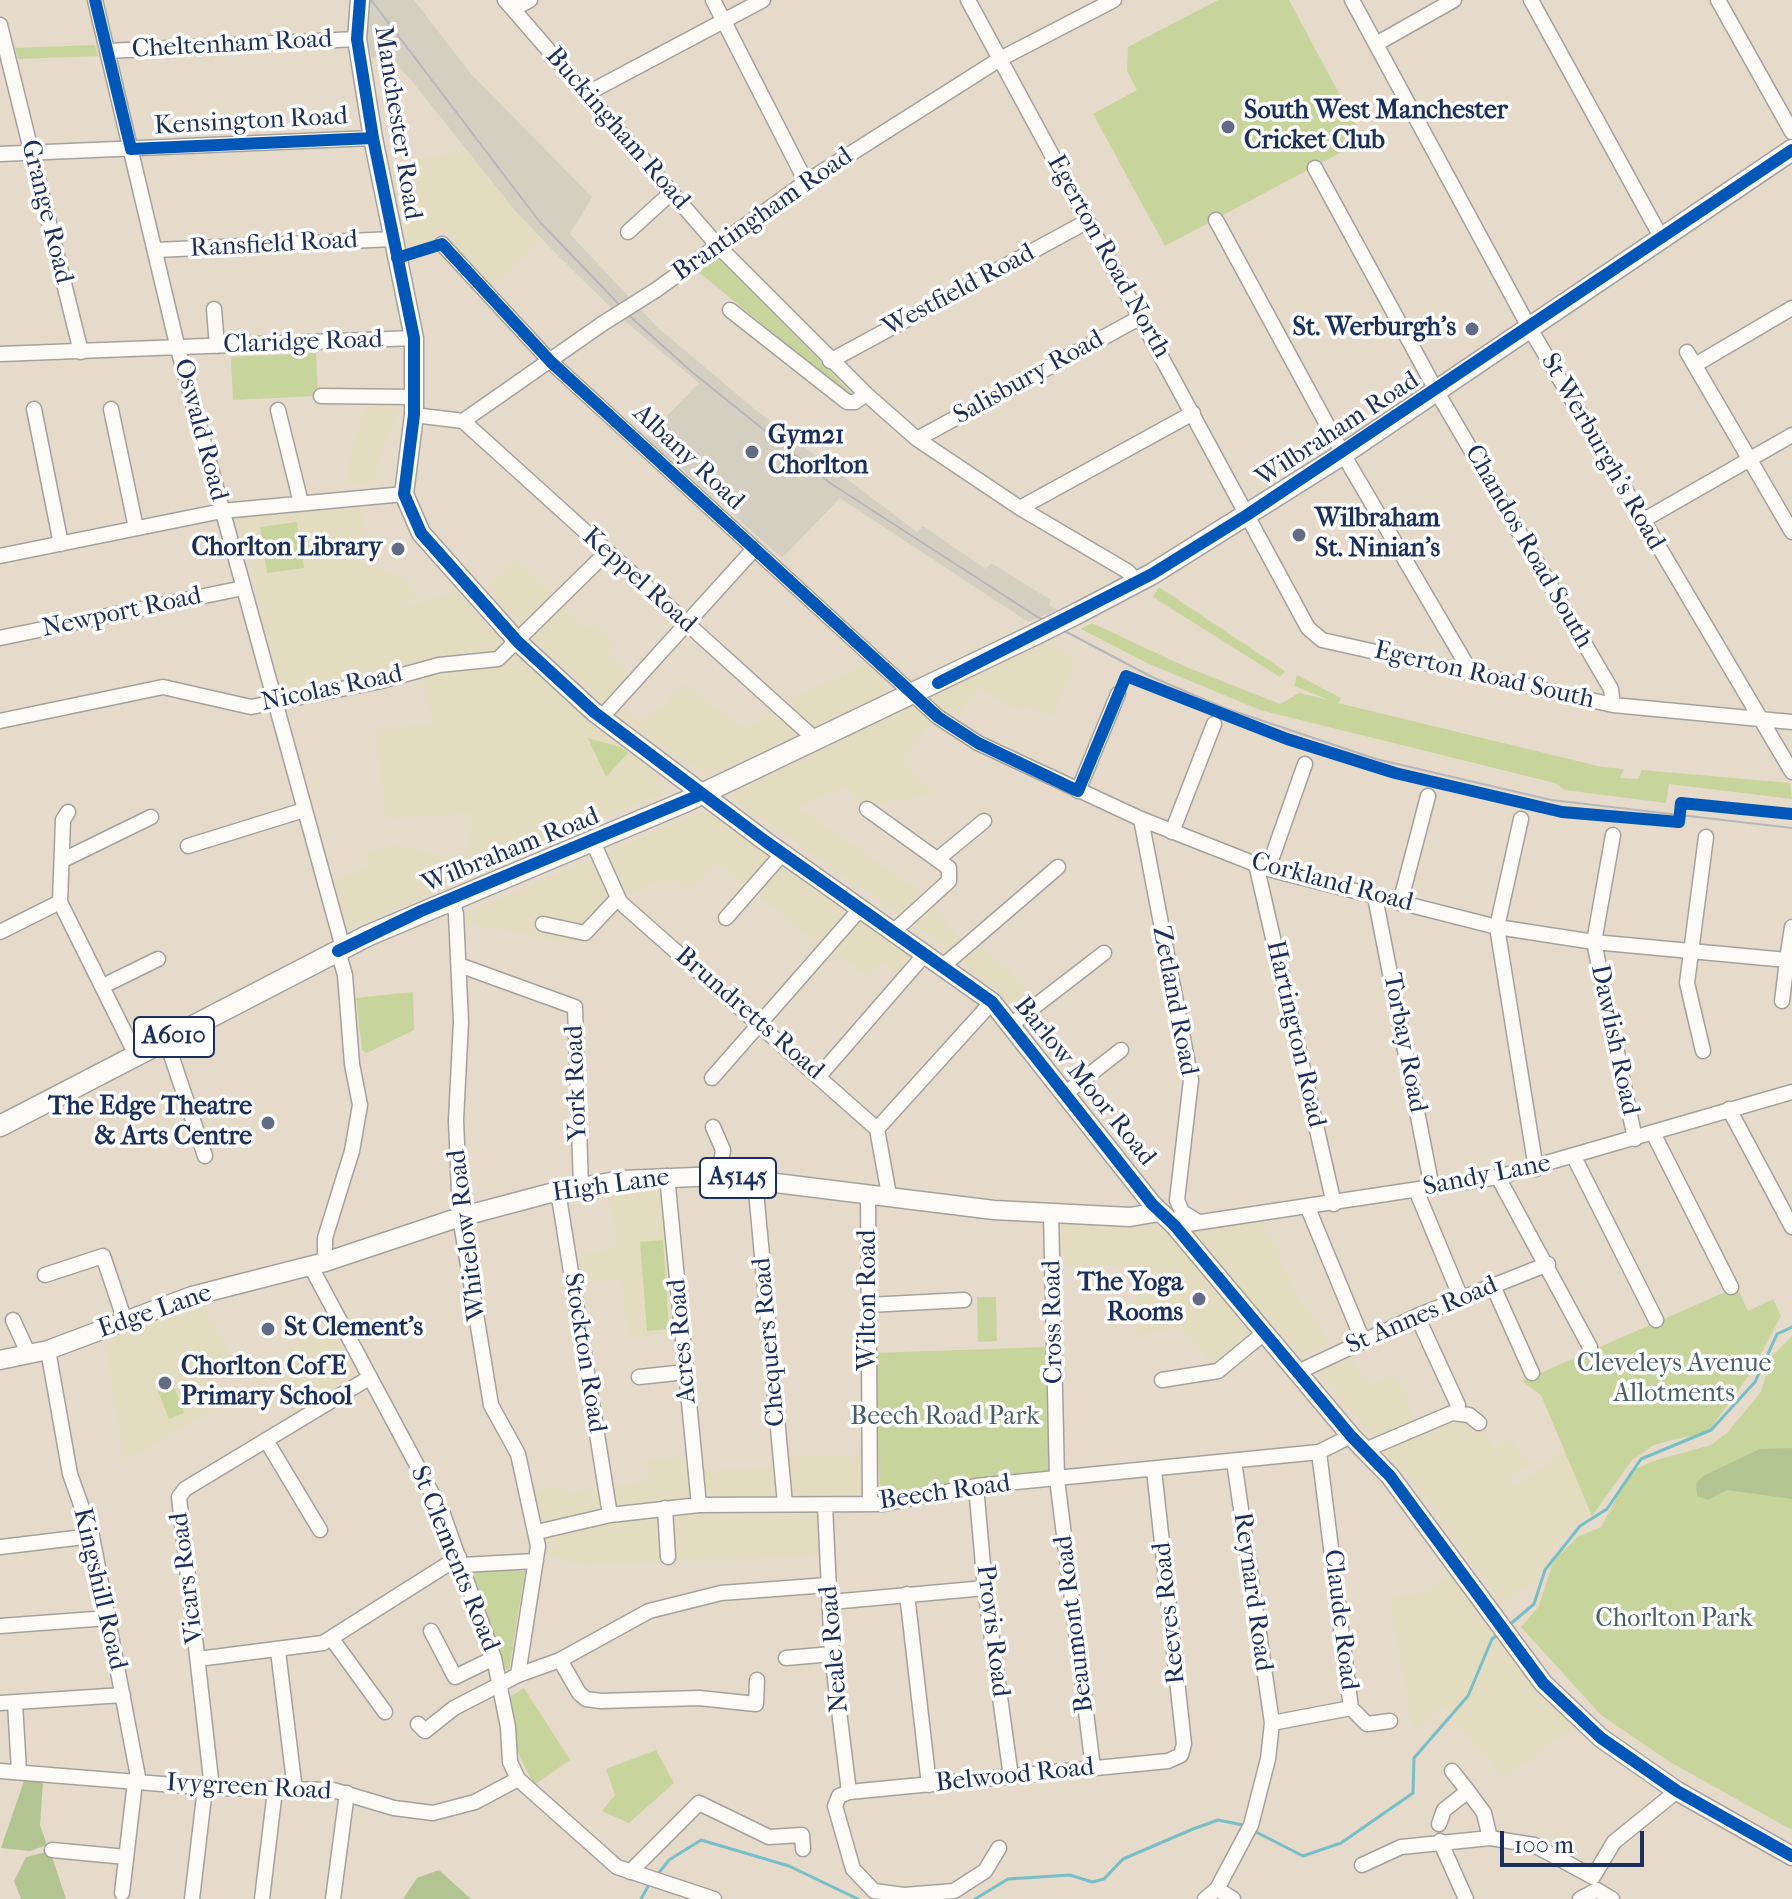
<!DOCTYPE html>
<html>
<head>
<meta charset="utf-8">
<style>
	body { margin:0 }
	#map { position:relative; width:1792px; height:1899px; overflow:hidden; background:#e6dbca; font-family:"IM FELL French Canon",serif }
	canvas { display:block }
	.scale { position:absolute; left:1500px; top:1831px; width:144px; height:36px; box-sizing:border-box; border:4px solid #1b2f5e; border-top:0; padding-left:10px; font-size:24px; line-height:28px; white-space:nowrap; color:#1b2f5e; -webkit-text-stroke:6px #fff; paint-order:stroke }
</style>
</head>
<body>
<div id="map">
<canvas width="1792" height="1899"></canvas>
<div class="scale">100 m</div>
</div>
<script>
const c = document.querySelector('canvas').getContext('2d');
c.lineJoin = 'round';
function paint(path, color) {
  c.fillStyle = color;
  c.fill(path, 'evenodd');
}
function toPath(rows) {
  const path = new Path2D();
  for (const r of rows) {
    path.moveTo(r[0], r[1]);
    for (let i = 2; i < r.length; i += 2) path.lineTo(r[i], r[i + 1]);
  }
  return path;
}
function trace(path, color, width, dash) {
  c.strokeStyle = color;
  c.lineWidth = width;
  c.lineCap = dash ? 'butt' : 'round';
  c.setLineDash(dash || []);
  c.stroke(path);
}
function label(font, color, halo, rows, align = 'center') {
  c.font = font + ' "IM FELL French Canon",serif';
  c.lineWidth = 7;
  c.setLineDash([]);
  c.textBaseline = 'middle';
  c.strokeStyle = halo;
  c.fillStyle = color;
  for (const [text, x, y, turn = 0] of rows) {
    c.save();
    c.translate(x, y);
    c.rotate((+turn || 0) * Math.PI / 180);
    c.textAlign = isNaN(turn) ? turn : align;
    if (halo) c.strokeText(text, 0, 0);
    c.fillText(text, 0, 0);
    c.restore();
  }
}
const built = toPath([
	[467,150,541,239,491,285,453,246,453,238,446,233,436,233,428,247,409,251,389,164],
	[367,403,399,406,372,483,349,485,347,469],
	[363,507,366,544,382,543,377,569,402,577,420,597,403,603,404,606,456,592,522,662,654,771,666,791,348,929,334,880,367,868,365,853,395,844,452,859,466,858,472,813,386,819,376,730,434,723,416,662,282,691,237,518],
	[516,557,586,628,593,623,616,645,608,655,628,673,609,696,641,722,664,705,683,683,744,728,796,703,794,697,868,663,888,687,880,696,708,776,616,714,533,639,486,586],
	[1046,640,1075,661,1052,718,1029,707,1017,711,978,688,959,715,946,708,902,756,908,770,936,793,860,807,848,785,799,808,921,892,973,953,983,946,1002,968,1006,965,1062,1039,1049,1049,1017,1008,988,982,924,932,733,798,733,792],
	[704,811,910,957,896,973,882,961,868,977,835,951,831,955,717,863,689,892,672,877,624,895,575,944,466,923,468,912],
	[663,1185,678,1332,630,1338,621,1278,583,1284,579,1254,617,1248,609,1190],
	[1061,1217,1198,1229,1261,1219,1299,1298,1321,1328,1328,1345,1302,1357,1268,1319,1212,1365,1180,1329,1137,1335,1139,1266,1063,1266],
	[201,1301,233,1359,216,1369,221,1398,283,1363,285,1366,296,1360,289,1346,329,1324,360,1378,296,1414,273,1374,124,1462,105,1340],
	[1351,1355,1368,1385,1394,1373,1416,1420,1375,1439,1318,1371],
	[1447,1419,1470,1419,1496,1448,1510,1436,1530,1464,1510,1478,1516,1486,1565,1451,1592,1516,1573,1527,1548,1556,1544,1574,1503,1605,1428,1499,1379,1444],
	[698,1455,701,1471,790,1467,790,1457,864,1455,865,1491,863,1495,820,1496,822,1556,581,1565,544,1554,535,1491,567,1486,569,1492,647,1481,646,1460],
	[1453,1573,1575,1726,1504,1778,1443,1706,1414,1731,1389,1597,1426,1592]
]);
const industrial = toPath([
	[356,0,414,0,471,74,592,197,570,234,657,327,757,411,917,532,923,526,986,569,991,563,1051,600,1049,605,1058,610,1028,622,840,498,782,558,646,437,699,383,626,322,557,255,513,208,411,80,387,55,372,58]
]);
const green = toPath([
	[1218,0,1289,0,1364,140,1165,246,1093,114,1137,90,1127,71,1128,47],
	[95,45,98,56,18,59,15,48],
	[716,254,852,394,850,396,695,269],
	[316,353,318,396,233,400,231,357],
	[297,522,304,568,267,573,260,527],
	[1159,587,1285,671,1280,677,1153,597],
	[1092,623,1186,667,1280,704,1299,693,1329,700,1294,686,1297,675,1341,698,1338,703,1602,767,1624,769,1620,778,1638,779,1642,770,1790,783,1792,799,1669,784,1666,803,1565,790,1555,783,1260,710,1147,663,1081,629],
	[588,738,620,747,628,753,606,777],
	[413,992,414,1030,367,1053,362,1050,356,998],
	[663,1240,669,1329,647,1331,640,1242],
	[1737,1287,1748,1311,1773,1299,1781,1316,1750,1374,1710,1429,1698,1437,1684,1437,1654,1445,1632,1460,1592,1516,1541,1395,1522,1381],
	[996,1297,997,1341,978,1342,977,1297],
	[1792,1336,1792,1830,1670,1762,1601,1715,1521,1627,1539,1606,1553,1562,1577,1537,1601,1527,1631,1471,1653,1461,1711,1445,1727,1433,1761,1392,1771,1357],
	[1046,1347,1053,1474,880,1492,874,1353],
	[172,1382,184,1413,169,1419,157,1388],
	[472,1568,525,1571,509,1671,504,1668],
	[524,1688,570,1760,534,1785,518,1753,510,1697],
	[656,1750,674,1783,629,1823,602,1811,615,1795,606,1769]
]);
const forest = toPath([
	[1792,1448,1792,1499,1727,1490,1708,1500,1697,1496,1696,1484,1703,1476,1760,1449],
	[24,1781,43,1782,40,1825,47,1845,30,1851,1,1848],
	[50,1851,66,1899,21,1899,14,1881,26,1857],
	[439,1870,471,1899,403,1899,417,1878]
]);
const stream = toPath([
	[1508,1626,1534,1604,1545,1570,1580,1526,1607,1509,1641,1459,1711,1430,1755,1382,1777,1334,1792,1327],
	[1254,1831,1303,1856,1341,1843,1413,1793,1414,1758,1468,1696,1492,1639,1500,1633],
	[658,1874,669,1860,701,1840,789,1866,858,1899],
	[641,1899,650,1883],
	[975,1899,1008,1879,1070,1875,1092,1882,1104,1879,1123,1859,1193,1829,1218,1820,1243,1825]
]);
const minor = toPath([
	[95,0,178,349,343,948],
	[505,0,718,246,866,394,917,439,1020,508,1127,571,1138,582],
	[713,0,806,182],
	[968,0,1308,628,1322,640,1613,705,1792,722],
	[1352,0,1529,327,1792,772],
	[1531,0,1661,237],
	[1718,0,1792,132],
	[513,9,530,0],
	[0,25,81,352],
	[1376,44,1454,0],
	[107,51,357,39],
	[586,94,763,0],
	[0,154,373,138],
	[1315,168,1437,392,1611,689,1613,705],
	[1216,220,1343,454,1472,674],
	[628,232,672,192],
	[442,244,551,362,938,717,978,743,1141,819,1268,869,1497,927,1594,942,1787,960,1792,927],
	[156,250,393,239],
	[656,290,806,182,1000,59,1114,0],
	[214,309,217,346],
	[730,310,847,402,855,402,866,394],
	[1687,352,1792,532],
	[0,354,414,338],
	[830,361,1088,221],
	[1695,365,1792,308],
	[321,396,415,397],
	[34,409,61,544],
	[111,409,136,528],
	[278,410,301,503],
	[414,415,463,421,602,324],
	[463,421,816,740],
	[917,439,1141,317],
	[1020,508,1193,413],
	[1642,521,1792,435],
	[0,556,222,511,404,494],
	[0,638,243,588],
	[601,718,754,549],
	[0,721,163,687,251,707,381,681,439,665,498,659,607,552],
	[1078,791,1118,694],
	[867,809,949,868,949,881,894,931],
	[68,812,63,820,60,902,136,1055],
	[1141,819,1191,1080,1177,1200,1182,1212,1197,1221],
	[1521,819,1497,927,1536,1169],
	[1172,832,1214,724],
	[1613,835,1594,942,1635,1139],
	[592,840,620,902,877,1129,889,1195],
	[188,846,304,810],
	[939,858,984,821],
	[63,860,151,817],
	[1256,864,1334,1204],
	[1268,869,1305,764],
	[1375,897,1432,1188],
	[1400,903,1428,796],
	[726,918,783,853],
	[543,924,585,933,618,898],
	[0,932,60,902],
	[459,965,575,1007,581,1187],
	[943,966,1058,867],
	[103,986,158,959],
	[1782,1001,1787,960],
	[1012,1024,1104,953],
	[166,1040,205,1156],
	[1703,1051,1687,983,1706,837],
	[820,1075,926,953],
	[712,1078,861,908],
	[1066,1093,1121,1050],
	[1729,1109,1792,1227],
	[713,1127,723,1150,719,1176],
	[877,1129,992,1002],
	[1653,1133,1731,1287],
	[1574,1157,1656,1320],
	[667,1176,699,1505],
	[1498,1177,1590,1347],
	[755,1180,785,1504],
	[1416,1190,1461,1298],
	[558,1191,610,1515],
	[868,1193,870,1504],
	[1308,1208,1363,1341],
	[1051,1213,1057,1479,1093,1768],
	[1175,1226,1498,1177,1792,1092],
	[325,1262,325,1238,352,1151,360,1105,352,1064,345,975,338,951],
	[310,1265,443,1514,494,1658,508,1727,510,1762,518,1779,617,1867,714,1899],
	[45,1275,103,1256,125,1321],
	[1493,1286,1532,1373],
	[868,1305,964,1300],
	[1417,1316,1458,1405],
	[13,1320,29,1355],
	[48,1350,70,1474,92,1536,139,1782],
	[1298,1372,1417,1316,1548,1264],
	[639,1377,685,1372],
	[1162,1380,1218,1371,1264,1333],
	[266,1440,320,1530],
	[1365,1450,1452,1413,1469,1415,1479,1423],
	[1234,1461,1272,1723],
	[976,1486,985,1588,1011,1777],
	[825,1505,832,1654,849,1792],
	[665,1508,668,1557],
	[537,1532,610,1515,699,1505,883,1504,976,1486,1319,1452,1351,1436],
	[0,1547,92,1536],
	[462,1565,536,1561],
	[907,1594,929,1785],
	[831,1602,985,1588],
	[0,1626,108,1618],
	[431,1631,455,1677,494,1658],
	[332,1639,385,1712],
	[278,1651,295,1790],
	[786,1658,832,1654],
	[198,1659,323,1643,459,1557],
	[560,1660,579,1693,586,1699,601,1701,699,1698,756,1704,757,1680],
	[518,1675,560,1660,649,1611,721,1593,828,1585],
	[0,1703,123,1695],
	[15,1703,19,1771],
	[1351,1708,1367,1724,1390,1721],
	[418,1724,425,1731,454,1708,518,1675,538,1546,518,1454,491,1405,460,1217,456,1120,461,1022,456,914,452,899],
	[0,1771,212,1788,333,1790,394,1808,433,1813,475,1802,518,1779],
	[1452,1771,1468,1791],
	[212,1788,179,1497,185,1489,369,1378],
	[1439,1824,1444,1810,1468,1791,1484,1813,1490,1838],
	[1440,1841,1466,1899],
	[999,1848,985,1871,954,1891,904,1895,874,1891,853,1869,835,1806,839,1796,849,1792,1168,1761,1181,1755,1184,1744,1154,1470],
	[52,1850,126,1857],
	[1362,1865,1401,1847,1490,1838,1534,1845,1593,1877,1614,1842,1677,1791],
	[630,1872,699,1803,769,1837,802,1835,803,1849],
	[1217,1889,1233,1899],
	[122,1893,135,1782],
	[192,1899,205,1788],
	[262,1899,275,1790],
	[333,1899,347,1793],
	[1205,1899,1217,1889,1251,1825,1268,1759,1272,1723,1351,1708,1319,1452],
	[1580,1899,1597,1890,1612,1899]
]);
const major = toPath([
	[360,0,357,39,373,138,414,338,414,415,404,494,421,533,518,642,594,712,765,841,992,1002,1152,1204,1175,1226,1351,1436,1390,1476,1543,1683,1601,1738,1677,1791,1792,1856],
	[0,1360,48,1350,192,1296,325,1262,460,1217,558,1191,622,1180,719,1176,994,1210,1130,1217,1159,1212]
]);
const highway = toPath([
	[1078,613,1152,574,1343,454,1792,150],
	[0,1126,367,936,687,801,1036,634]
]);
const tram = toPath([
	[371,0,539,221,635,321,692,372,830,483,1036,616,1152,677,1222,707,1376,759,1551,800,1792,828]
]);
const minorBridge = toPath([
	[602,324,656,290]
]);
const highwayBridge = toPath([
	[1036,634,1078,613]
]);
const cycleway = toPath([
	[95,0,131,149,373,138],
	[360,0,357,39,373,138,414,338,414,415,404,494,421,533,518,642,594,712,765,841,992,1002,1152,1204,1175,1226,1351,1436,1390,1476,1543,1683,1601,1738,1677,1791,1792,1856],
	[397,258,442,244,551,362,938,717,978,743,1078,791,1126,676,1287,739,1395,773,1562,812,1679,822,1681,803,1792,814],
	[938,683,1152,574,1247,515,1792,150],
	[338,951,421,911,702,794]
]);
const markers = [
	[1228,127,8,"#626b84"],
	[1472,329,8,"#626b84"],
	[752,452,8,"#626b84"],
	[1299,535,8,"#626b84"],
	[398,549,8,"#626b84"],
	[268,1123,8,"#626b84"],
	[1199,1299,8,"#626b84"],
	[268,1329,8,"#626b84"],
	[165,1383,8,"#626b84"]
];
const shields = [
	[174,1037,80],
	[738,1178,76]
];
const shieldNames = [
	["A6010",174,1037],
	["A5145",738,1178]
];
const streetNames = [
	["Cheltenham Road",232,45,-3],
	["Kensington Road",251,122,-3],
	["Manchester Road",397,123,81],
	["Buckingham Road",617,129,49],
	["Grange Road",46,212,76],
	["Brantingham Road",763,215,-35],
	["Ransfield Road",274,245,-3],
	["Egerton Road North",1108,257,61],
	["Westfield Road",959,291,-28],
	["Claridge Road",303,343,-2],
	["Salisbury Road",1029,378,-29],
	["Oswald Road",200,430,75],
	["Wilbraham Road",1338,430,-33],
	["St Werburgh's Road",1602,452,60],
	["Albany Road",688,458,43],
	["Chandos Road South",1528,547,60],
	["Keppel Road",639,581,42],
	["Newport Road",122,613,-12],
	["Egerton Road South",1484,676,13],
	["Nicolas Road",332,689,-12],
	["Wilbraham Road",511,851,-22],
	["Corkland Road",1332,883,15],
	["Zetland Road",1174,1001,79],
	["Brundretts Road",749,1014,41],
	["Hartington Road",1295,1034,77],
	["Dawlish Road",1614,1040,78],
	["Torbay Road",1404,1043,79],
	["Barlow Moor Road",1084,1082,51],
	["York Road",577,1083,-92],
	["Sandy Lane",1487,1176,-11],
	["High Lane",611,1186,-8],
	["Whitelow Road",468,1235,-97],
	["Wilton Road",869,1300,-90],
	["Edge Lane",155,1312,-19],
	["St Annes Road",1422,1316,-23],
	["Cross Road",1054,1322,-91],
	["Acres Road",683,1341,-95],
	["Chequers Road",770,1342,-95],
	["Stockton Road",584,1353,81],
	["Beech Road",945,1493,-8],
	["St Clements Road",454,1559,68],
	["Vicars Road",188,1578,-97],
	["Kingshill Road",99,1589,77],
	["Reynard Road",1252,1592,82],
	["Reeves Road",1170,1613,-96],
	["Claude Road",1340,1620,83],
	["Beaumont Road",1075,1624,-97],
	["Provis Road",992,1631,83],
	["Neale Road",835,1649,-95],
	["Belwood Road",1015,1776,-6],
	["Ivygreen Road",249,1788,3]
];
const poiNames = [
	["South West Manchester",1244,112],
	["Cricket Club",1244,142],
	["St. Werburgh's",1456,329,"right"],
	["Gym21",768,437],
	["Chorlton",768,467],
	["Wilbraham",1315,520],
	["St. Ninian's",1315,550],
	["Chorlton Library",382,549,"right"],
	["The Edge Theatre",252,1108,"right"],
	["& Arts Centre",252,1138,"right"],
	["The Yoga",1183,1284,"right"],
	["Rooms",1183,1314,"right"],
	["St Clement's",284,1329],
	["Chorlton CofE",181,1368],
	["Primary School",181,1398]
];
const parkNames = [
	["Cleveleys Avenue",1674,1365],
	["Allotments",1674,1395],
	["Beech Road Park",945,1418],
	["Chorlton Park",1674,1620]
];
paint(built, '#e4dcc1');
paint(industrial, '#d4cfc0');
paint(green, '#c7d49b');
paint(forest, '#b3c493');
trace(stream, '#77bec7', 3);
trace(minor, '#a4a19d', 17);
trace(major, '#a4a19d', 21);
trace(highway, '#a4a19d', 23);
trace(minor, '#fbfaf7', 14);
trace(major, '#fbfaf7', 18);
trace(highway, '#fbfaf7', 20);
trace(tram, '#b6b6b9', 2);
trace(minorBridge, '#a4a19d', 17, []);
trace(highwayBridge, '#a4a19d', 23, []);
trace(minorBridge, '#fbfaf7', 14);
trace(highwayBridge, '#fbfaf7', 20);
trace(cycleway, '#0057b8', 12);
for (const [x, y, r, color] of markers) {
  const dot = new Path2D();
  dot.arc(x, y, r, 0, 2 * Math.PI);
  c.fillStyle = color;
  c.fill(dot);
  trace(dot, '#fff', 3);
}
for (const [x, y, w] of shields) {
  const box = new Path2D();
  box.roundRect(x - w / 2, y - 20, w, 40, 6);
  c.fillStyle = '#fff';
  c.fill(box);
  trace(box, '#1b2f5e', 2);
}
label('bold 24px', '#1b2f5e', null, shieldNames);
label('26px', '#1b2f5e', '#fff', streetNames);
label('bold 26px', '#1b2f5e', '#fff', poiNames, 'left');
label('26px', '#475f65', '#fff', parkNames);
</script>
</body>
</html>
